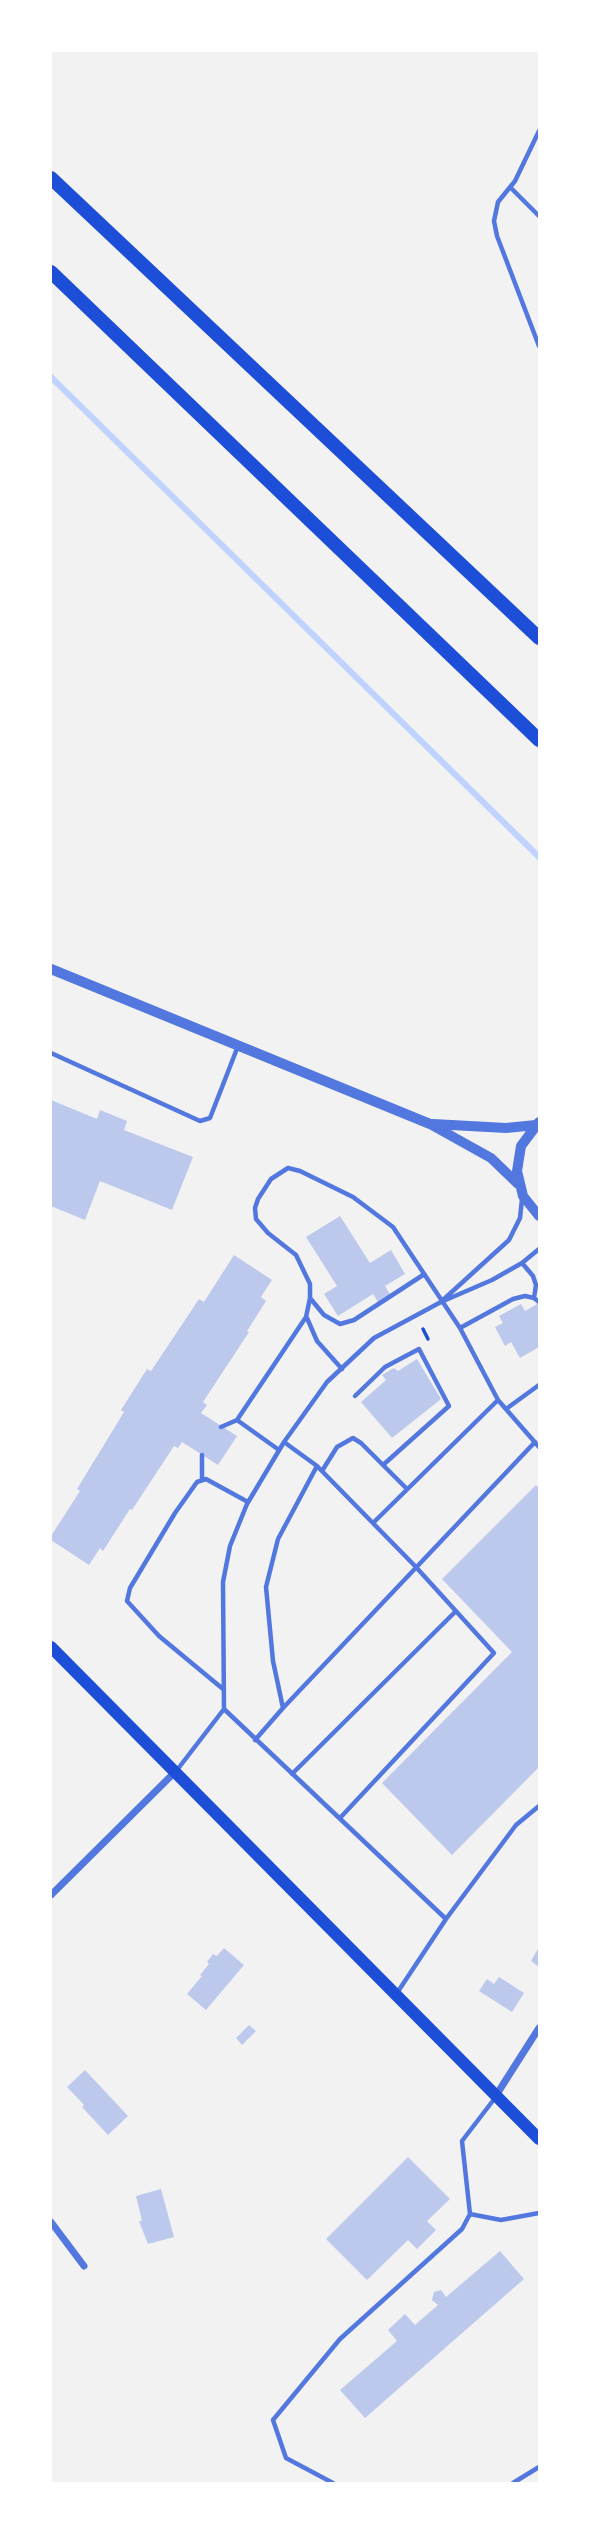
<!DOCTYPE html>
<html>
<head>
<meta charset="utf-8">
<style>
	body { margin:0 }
	#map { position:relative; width:590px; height:2534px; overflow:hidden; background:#f2f2f2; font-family:Jost,sans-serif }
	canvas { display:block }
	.frame { position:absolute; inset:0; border:52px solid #fff; pointer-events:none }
</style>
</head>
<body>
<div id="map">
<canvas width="590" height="2534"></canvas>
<div class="frame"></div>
</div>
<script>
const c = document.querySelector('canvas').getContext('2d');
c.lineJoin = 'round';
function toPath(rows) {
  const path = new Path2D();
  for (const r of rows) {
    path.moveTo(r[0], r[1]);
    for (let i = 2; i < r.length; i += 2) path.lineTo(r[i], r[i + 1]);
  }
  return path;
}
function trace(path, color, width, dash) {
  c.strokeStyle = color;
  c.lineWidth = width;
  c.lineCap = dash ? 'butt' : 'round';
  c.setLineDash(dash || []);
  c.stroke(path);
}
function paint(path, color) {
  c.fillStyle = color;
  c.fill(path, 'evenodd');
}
const stream = toPath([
	[51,377,539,857]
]);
const building = toPath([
	[51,1100,97,1119,100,1110,127,1121,124,1130,193,1157,172,1210,100,1181,85,1220,51,1206],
	[340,1216,370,1263,391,1250,405,1274,385,1286,390,1294,378,1302,373,1294,338,1316,324,1294,337,1286,306,1237],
	[234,1255,272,1280,261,1297,266,1301,247,1331,249,1332,203,1402,207,1405,201,1413,237,1436,218,1465,182,1442,178,1448,174,1446,132,1510,130,1509,103,1551,100,1548,89,1565,51,1540,51,1536,80,1491,77,1489,124,1412,121,1410,147,1369,151,1371,199,1299,204,1302],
	[539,1303,539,1347,520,1358,511,1342,505,1346,495,1327,503,1323,499,1316,521,1304,525,1311],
	[417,1359,441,1399,392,1438,361,1402,386,1380,382,1375,394,1368,398,1371],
	[536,1485,539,1489,539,1767,452,1855,382,1783,512,1652,442,1579],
	[539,1947,539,1967,531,1961],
	[224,1948,244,1965,206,2010,187,1994,202,1976,200,1975,209,1964,207,1962,213,1954,217,1956],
	[499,1977,524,1993,512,2012,479,1991,487,1979,494,1984],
	[249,2025,256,2031,242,2045,236,2038],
	[85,2070,128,2116,108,2135,82,2107,84,2105,67,2087],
	[408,2157,450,2199,427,2221,436,2230,417,2249,408,2240,367,2280,326,2239],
	[161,2189,174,2237,148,2244,139,2221,142,2221,136,2196],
	[500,2251,524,2279,365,2418,340,2390,397,2341,388,2330,405,2314,415,2325,438,2305,432,2300,434,2292,441,2290,446,2297]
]);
const path = toPath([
	[423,1329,428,1339]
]);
const service = toPath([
	[539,131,515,181,498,202,494,221,497,236,539,346],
	[510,187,539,216],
	[51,1053,200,1121,210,1118,238,1046],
	[522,1263,533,1276,536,1285,534,1298],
	[310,1298,324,1315,340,1324,354,1320,423,1275],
	[444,1299,509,1240,520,1218,522,1199],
	[307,1318,317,1341,342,1369],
	[460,1328,513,1299,525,1296,534,1298,539,1302],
	[355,1396,385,1367,419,1349,449,1406,383,1465],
	[506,1409,539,1385],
	[221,1427,237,1420],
	[284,1442,317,1466],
	[279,1450,237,1420,306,1317,310,1298,310,1284,296,1255,268,1233,256,1219,255,1208,258,1199,271,1179,288,1168,300,1171,353,1197,393,1227,460,1328,498,1400,539,1447],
	[322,1471,337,1447,353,1438,361,1443,407,1489],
	[202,1480,202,1455],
	[373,1523,498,1400],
	[223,1689,159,1636,127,1601,130,1588,175,1513,197,1482,206,1479,248,1502],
	[283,1708,535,1442],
	[224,1709,446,1919],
	[255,1740,283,1708,273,1661,266,1587,278,1539,317,1466,415,1566,494,1653,340,1818],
	[177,1770,224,1709,223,1582,230,1546,247,1504,284,1442,327,1382,374,1338,441,1302,492,1280,522,1263,539,1249],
	[292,1774,456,1611],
	[397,1993,446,1919,516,1825,539,1806],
	[470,2214,501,2220,539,2213],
	[333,2483,286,2458,273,2420,340,2339,462,2229,470,2214,462,2141,495,2098],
	[513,2483,539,2467]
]);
const minor = toPath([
	[51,1895,174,1773],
	[495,2097,539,2028],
	[51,2222,84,2266]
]);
const tertiary = toPath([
	[51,969,430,1124,491,1158,518,1184],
	[539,1122,521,1146,517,1171,523,1196,539,1216],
	[433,1124,506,1128,536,1125]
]);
const secondary = toPath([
	[51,1647,539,2139]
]);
const trunk = toPath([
	[51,178,539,638],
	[51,272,539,740]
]);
trace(stream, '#bfd3fe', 6);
paint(building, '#bdc9ec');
trace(path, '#1d4ed8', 3.5);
trace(service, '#5277de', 4.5);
trace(minor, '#5277de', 7);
trace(tertiary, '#5277de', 10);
trace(secondary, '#1d4ed8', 12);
trace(trunk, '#1d4ed8', 14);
</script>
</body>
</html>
